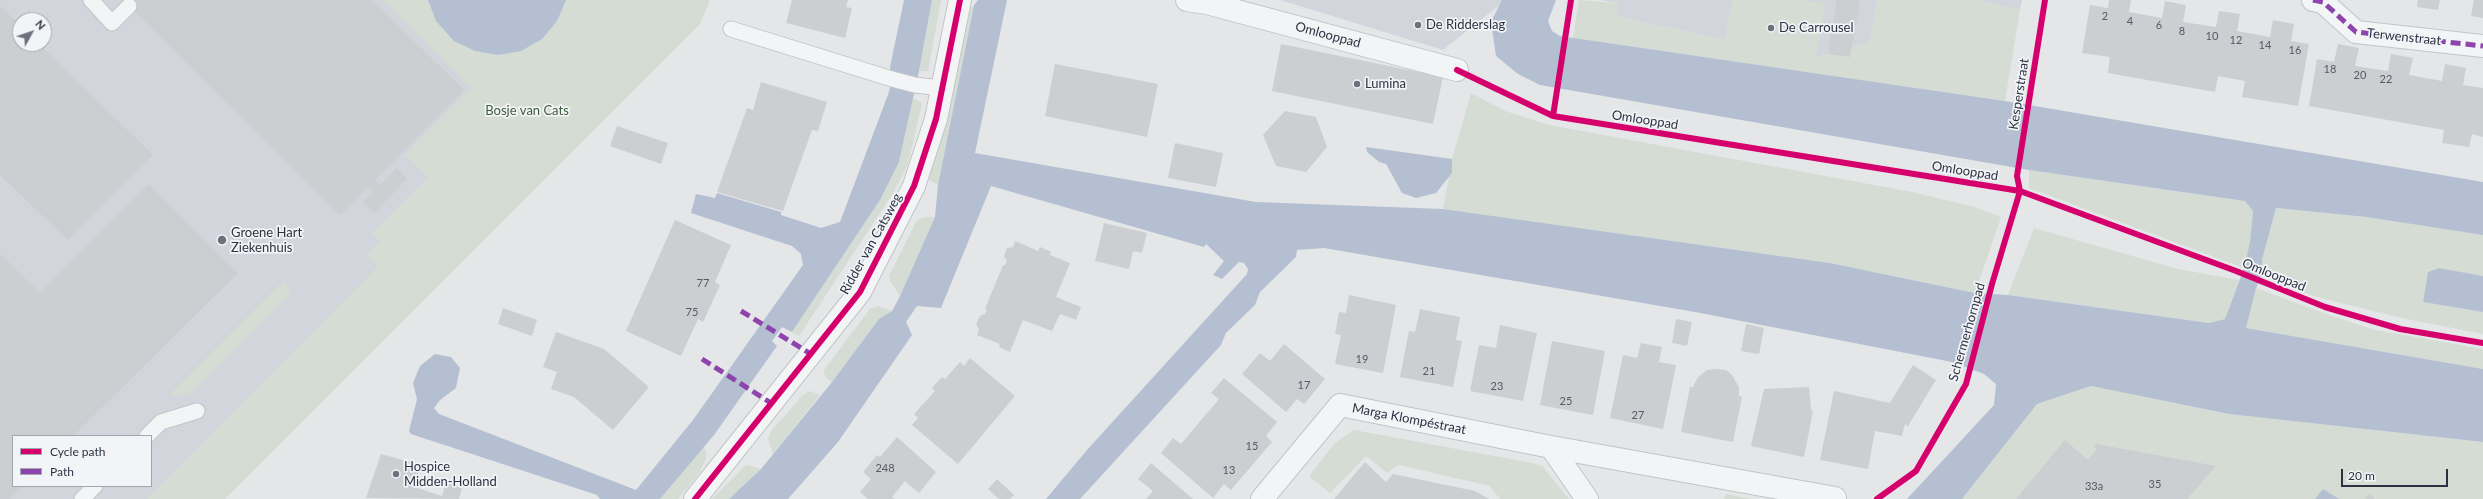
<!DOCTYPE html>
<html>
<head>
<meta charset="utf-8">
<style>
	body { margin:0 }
	#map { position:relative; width:2483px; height:499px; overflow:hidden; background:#e4e6e8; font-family:Lato,sans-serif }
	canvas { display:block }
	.legend { position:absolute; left:12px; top:435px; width:140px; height:52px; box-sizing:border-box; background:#f2f4f7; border:1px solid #a2a6ae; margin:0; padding:5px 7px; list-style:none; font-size:12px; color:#2b3241 }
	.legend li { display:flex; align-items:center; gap:8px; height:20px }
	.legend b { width:20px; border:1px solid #a2a6ae }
	.north { position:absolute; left:12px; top:12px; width:40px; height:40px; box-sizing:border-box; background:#f2f4f7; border:1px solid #a2a6ae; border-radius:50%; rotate:50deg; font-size:11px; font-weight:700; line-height:16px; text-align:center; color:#2b3241 }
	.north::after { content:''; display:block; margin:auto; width:14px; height:18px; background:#6c717b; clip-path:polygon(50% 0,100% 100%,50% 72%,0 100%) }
	.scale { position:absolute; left:2341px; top:469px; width:107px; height:18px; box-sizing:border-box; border:2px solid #2b3241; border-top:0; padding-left:5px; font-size:12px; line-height:14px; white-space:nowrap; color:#2b3241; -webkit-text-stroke:3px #f2f4f7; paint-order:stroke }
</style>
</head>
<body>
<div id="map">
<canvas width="2483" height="499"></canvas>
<ul class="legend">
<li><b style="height:5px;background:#d6006c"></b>Cycle path</li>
<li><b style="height:5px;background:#8e44ad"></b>Path</li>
</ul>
<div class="north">N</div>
<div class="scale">20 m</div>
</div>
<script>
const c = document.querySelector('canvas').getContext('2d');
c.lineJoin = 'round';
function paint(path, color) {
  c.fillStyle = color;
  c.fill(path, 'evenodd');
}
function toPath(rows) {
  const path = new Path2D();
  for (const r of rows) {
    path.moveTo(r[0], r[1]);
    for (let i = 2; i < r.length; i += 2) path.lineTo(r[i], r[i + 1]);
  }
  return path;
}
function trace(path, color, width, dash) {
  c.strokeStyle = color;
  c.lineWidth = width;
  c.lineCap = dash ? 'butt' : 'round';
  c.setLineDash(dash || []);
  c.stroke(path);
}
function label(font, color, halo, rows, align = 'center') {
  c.font = font + ' Lato,sans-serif';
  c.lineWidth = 3.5;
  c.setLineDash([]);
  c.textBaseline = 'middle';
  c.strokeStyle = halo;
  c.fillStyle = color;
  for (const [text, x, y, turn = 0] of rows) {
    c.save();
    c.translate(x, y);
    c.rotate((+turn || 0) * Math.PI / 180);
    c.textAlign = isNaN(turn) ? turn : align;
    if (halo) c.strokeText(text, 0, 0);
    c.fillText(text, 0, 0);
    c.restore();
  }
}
const built = toPath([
	[0,0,663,0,197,499,0,499],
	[20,20,44,20,44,44,20,44],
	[13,436,151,436,151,486,13,486],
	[1280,0,1506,0,1443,50],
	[1600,0,1878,0,1869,43,1816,57,1725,40,1616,16,1618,3],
	[1975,0,2022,0,2020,10]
]);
const green = toPath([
	[383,0,428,0,428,4,557,21,566,0,710,0,700,24,225,499,147,499,378,266,367,254,380,241,372,233,428,178,405,155,471,88],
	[932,0,941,0,928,71,919,71],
	[1579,0,1619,3,1616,16,1725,40,1732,0,1805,0,1826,4,1816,57,1869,43,1878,0,1975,0,2020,10,2005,101,1573,38],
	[974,5,952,116,938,185,928,179,967,11],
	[1471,93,1505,111,1549,125,1912,192,1974,207,2001,217,1975,293,1830,263,1443,209,1449,177,1452,173,1452,159],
	[913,98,922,103,908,164,893,193,799,336,792,332,880,200,899,162],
	[2029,170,2245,201,2253,210,2250,242,2244,268,2029,188],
	[2276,208,2366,217,2483,235,2483,276,2439,268,2428,272,2423,302,2483,312,2483,334,2397,317,2313,296,2262,274,2262,260],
	[926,217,935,217,900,296,890,281,889,276,917,220],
	[2034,228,2178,269,2239,280,2225,319,2209,323,2008,295],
	[283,281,290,288,290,294,194,391,187,395,169,395],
	[2256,288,2329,315,2375,330,2483,349,2483,369,2246,328],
	[878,306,892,311,879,319,832,382,824,375,824,370,870,309],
	[2091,386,2229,414,2483,442,2483,499,1962,499,2037,404],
	[810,391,820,395,773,454,768,438,772,430,803,395],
	[1354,430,1532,463,1542,466,1569,499,1500,499,1490,486,1399,465,1387,473,1366,456,1330,493,1309,476,1335,443],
	[703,447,706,451,706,459,699,473,678,499,660,499],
	[746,465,761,469,729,499,712,499],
	[1726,494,1751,499,1724,499]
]);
const water = toPath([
	[428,0,566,0,557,21,542,39,521,51,498,55,475,51,454,41,436,21],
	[904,0,932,0,919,71,899,162,880,200,792,332,782,327,772,341,777,346,714,435,660,499,600,499,597,495,411,434,409,431,417,399,413,383,420,366,435,354,451,357,460,368,456,388,440,400,434,408,439,414,636,490,693,420,803,265,801,254,792,246,691,213,696,194,715,198,717,193,781,212,781,215,821,228,840,222,889,92,892,79,890,67],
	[978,0,1007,0,975,153,1256,202,1443,209,1830,263,1975,293,2008,295,2209,323,2225,319,2244,268,2250,242,2253,211,2245,201,2029,170,1540,85,1518,74,1496,56,1491,22,1502,0,1556,0,1548,21,1552,31,1560,36,2005,101,2483,182,2483,235,2366,217,2276,208,2262,260,2262,274,2256,288,2246,328,2483,369,2483,442,2229,414,2091,386,2037,404,1962,499,1907,499,1994,405,1996,384,1984,374,1952,362,1695,312,1324,248,1297,250,1296,257,1260,292,1255,305,1226,333,1221,345,1080,499,1046,499,1087,450,1247,274,1248,269,1244,263,1239,262,1222,279,1213,275,1224,261,1206,244,1204,247,991,186,941,308,917,306,906,322,912,335,838,442,788,499,729,499,761,469,832,382,879,319,892,311,900,296,935,217,938,185,974,5],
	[1366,147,1452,159,1452,173,1436,193,1416,198,1402,193,1386,164,1379,162,1367,152],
	[2439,268,2483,276,2483,312,2423,302,2428,272],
	[2323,489,2339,499,2315,499]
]);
const building = toPath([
	[123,0,372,0,464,90,375,180,380,185,397,168,407,179,374,213,363,202,373,192,368,187,340,215],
	[792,0,848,0,846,7,852,8,845,38,786,23],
	[1837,0,1860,0,1850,57,1828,54],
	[2109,0,2131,0,2129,12,2162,18,2165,1,2186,5,2183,22,2216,27,2219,11,2240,14,2237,31,2270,37,2273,20,2294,24,2291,41,2309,44,2298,106,2242,97,2245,81,2218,76,2215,92,2108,73,2110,57,2082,53,2090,5,2108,8],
	[2418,0,2440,0,2438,10,2417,7],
	[2474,0,2483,0,2483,18,2471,16],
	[0,6,20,25,20,44,39,44,153,155,68,240,0,175],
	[1281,44,1443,77,1433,124,1272,91],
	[2338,44,2359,48,2355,66,2388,71,2391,54,2413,58,2409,75,2442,81,2445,64,2466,68,2463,85,2483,88,2483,137,2472,134,2469,147,2442,143,2444,130,2309,106,2317,59,2334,62],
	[1055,64,1158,84,1147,137,1045,116],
	[761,82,827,102,818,131,812,130,783,211,717,192,747,108,753,110],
	[1285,111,1316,117,1327,147,1306,172,1276,166,1263,135],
	[617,126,668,143,661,164,610,146],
	[1175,143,1223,153,1216,187,1168,178],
	[149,184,238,273,73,436,13,436,13,486,23,486,10,499,0,499,0,254,40,293],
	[675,220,731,245,715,282,720,285,703,322,698,319,681,356,626,331],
	[1104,223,1147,233,1142,253,1133,251,1129,269,1095,261],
	[1015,241,1038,251,1040,247,1051,252,1050,255,1070,263,1056,297,1081,307,1076,320,1060,314,1052,331,1023,320,1010,352,999,347,1000,344,977,335,979,329,976,324,980,316,985,314,987,310,985,309,1003,265,1005,265,1007,261,1004,256,1007,248,1013,247],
	[1349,295,1396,305,1383,373,1335,364,1341,335,1335,334,1339,312,1346,313],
	[503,308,537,320,532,336,498,324],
	[1420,309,1460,317,1456,340,1462,341,1453,387,1400,377,1409,331,1415,332],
	[1676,319,1692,322,1687,346,1672,343],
	[1746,324,1764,328,1759,354,1741,351],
	[1500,325,1537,333,1523,401,1470,391,1479,345,1496,348],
	[556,332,604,349,649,387,613,430,574,397,551,389,557,372,543,367],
	[1552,341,1605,351,1593,415,1540,405],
	[1641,343,1662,347,1659,362,1676,365,1663,429,1610,418,1623,355,1637,358],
	[1284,344,1325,379,1304,404,1297,399,1286,412,1242,374,1260,353,1270,361],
	[970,358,1015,396,958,464,912,425,918,418,914,414,935,391,932,388,942,377,945,379,960,362,964,366],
	[1913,365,1936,380,1908,426,1905,424,1902,436,1875,431,1868,469,1820,460,1834,391,1890,403],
	[1716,369,1726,370,1732,375,1739,387,1739,396,1742,397,1733,442,1681,432,1690,387,1693,387,1698,377,1707,370],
	[1224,378,1277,422,1266,436,1272,442,1231,490,1224,484,1213,498,1161,453,1173,438,1181,444,1219,399,1211,393],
	[1809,387,1811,410,1813,411,1804,457,1751,446,1764,389],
	[897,437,936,472,919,493,905,481,892,497,895,499,868,499,860,492,871,479,863,472,877,455,880,457],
	[2065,440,2088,460,2097,449,2094,446,2096,444,2216,466,2187,499,2016,499],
	[381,454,421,465,414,487,442,496,446,483,462,488,459,499,366,498],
	[1365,462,1386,482,1393,474,1475,491,1489,499,1334,499],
	[1151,463,1193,499,1146,499,1153,491,1138,479],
	[997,479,1014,495,1010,499,999,499,988,489],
	[2369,494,2375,499,2365,499]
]);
const lane = toPath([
	[91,0,112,23,129,6],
	[731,29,892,79,915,85,942,88],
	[147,436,161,422,197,411],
	[82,499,95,486]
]);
const street = toPath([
	[1187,0,1207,3,1457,70],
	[2313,0,2323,2,2356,32,2483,46],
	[1551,447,1587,499],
	[695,499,860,292,914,186,936,119,960,0],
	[1262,499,1340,405,1551,447,1835,498]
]);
const quiet = toPath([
	[2313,0,2323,2,2356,32,2483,46],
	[741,311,811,354],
	[702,359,771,403]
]);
const cycleway = toPath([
	[1457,70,1553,116,2020,191,2236,271,2325,307,2400,329,2483,343],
	[1553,116,1571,0],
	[695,499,860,292,914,186,936,119,960,0],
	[1877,499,1916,471,1966,384,1992,284,2020,191,2017,176,2045,0]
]);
const markers = [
	[1418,25,4,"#6c717b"],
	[1771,28,4,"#6c717b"],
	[1357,84,4,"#6c717b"],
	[222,240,5,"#6c717b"],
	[396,474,4,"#6c717b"]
];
const numberNames = [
	["2",2105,16],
	["4",2130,21],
	["6",2159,25],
	["8",2182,31],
	["10",2212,36],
	["12",2236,40],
	["14",2265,45],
	["16",2295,50],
	["18",2330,69],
	["20",2360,75],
	["22",2386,79],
	["77",703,283],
	["75",692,312],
	["19",1362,359],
	["21",1429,371],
	["17",1304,385],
	["23",1497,386],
	["25",1566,401],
	["27",1638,415],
	["15",1252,446],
	["248",885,468],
	["13",1229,470],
	["35",2155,484],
	["33a",2094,486]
];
const poiNames = [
	["De Ridderslag",1426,25],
	["De Carrousel",1779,28],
	["Lumina",1365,84],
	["Groene Hart",231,233],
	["Ziekenhuis",231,248],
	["Hospice",404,467],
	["Midden-Holland",404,482]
];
const streetNames = [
	["Omlooppad",1328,35,15],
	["Terwenstraat",2404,37,6],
	["Kesperstraat",2019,94,-81],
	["Omlooppad",1645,120,9],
	["Omlooppad",1965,171,9],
	["Ridder van Catsweg",871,244,-61],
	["Omlooppad",2274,275,22],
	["Schermerhornpad",1967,332,-74],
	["Marga Klompéstraat",1409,419,11]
];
const parkNames = [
	["Bosje van Cats",527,111]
];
paint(built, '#d2d5db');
paint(green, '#d4dcd4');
paint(water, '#b4c0d2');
paint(building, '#ccced1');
trace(lane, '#c2c4c6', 17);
trace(street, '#c2c4c6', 24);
trace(lane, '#f3f4f5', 15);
trace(street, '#f3f4f5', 22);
trace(quiet, '#8e44ad', 5, [10, 5]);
trace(cycleway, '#d6006c', 6);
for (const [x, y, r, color] of markers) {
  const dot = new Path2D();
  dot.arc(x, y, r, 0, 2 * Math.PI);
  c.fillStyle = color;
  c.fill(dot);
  trace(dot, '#f2f4f7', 1.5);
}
label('11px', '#545a66', null, numberNames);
label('13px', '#2b3241', '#f2f4f7', poiNames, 'left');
label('13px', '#2b3241', '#f2f4f7', streetNames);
label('13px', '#3d5d39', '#f2f4f7', parkNames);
</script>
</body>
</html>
